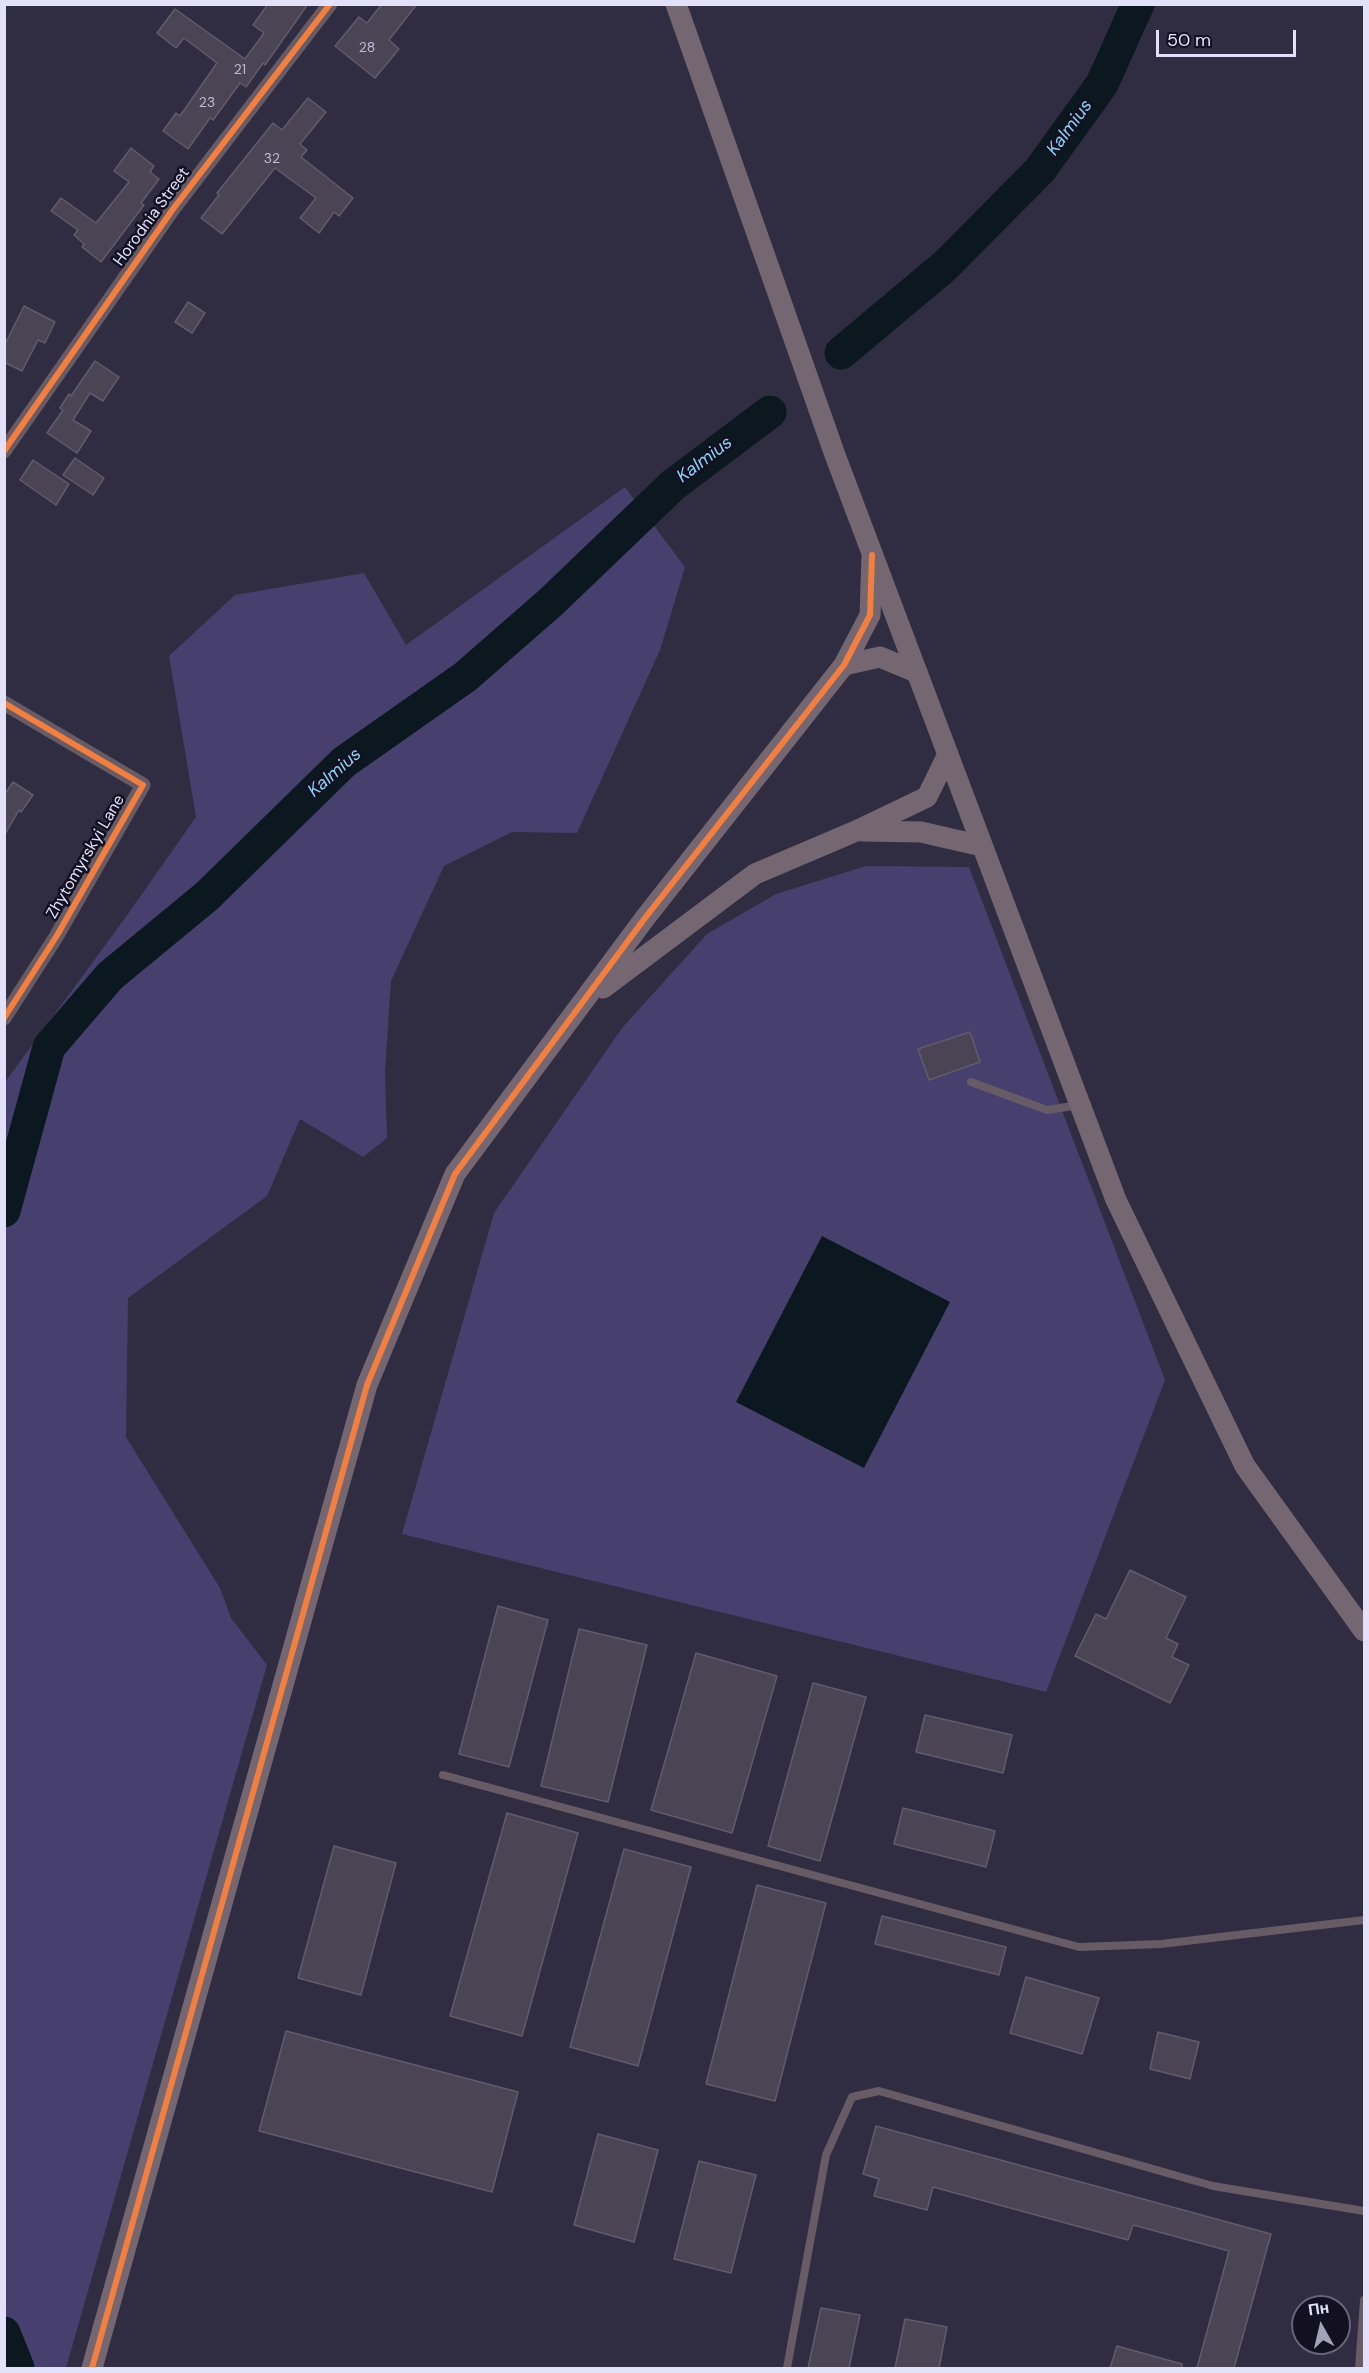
<!DOCTYPE html>
<html>
<head>
<meta charset="utf-8">
<style>
	body { margin:0 }
	#map { position:relative; width:1369px; height:2373px; overflow:hidden; background:#302c41; font-family:"DM Sans",sans-serif }
	canvas { display:block }
	.frame { position:absolute; inset:0; border:6px solid #e3e1fa; pointer-events:none }
	.north { position:absolute; left:1291px; top:2295px; width:60px; height:60px; box-sizing:border-box; background:#131021; border:2px solid #666478; border-radius:50%; rotate:352deg; font-size:16px; font-weight:700; line-height:24px; text-align:center; color:#e3e1fa }
	.north::after { content:''; display:block; margin:auto; width:21px; height:27px; background:#a4a2b9; clip-path:polygon(50% 0,100% 100%,50% 72%,0 100%) }
	.scale { position:absolute; left:1156px; top:30px; width:140px; height:27px; box-sizing:border-box; border:3px solid #e3e1fa; border-top:0; padding-left:8px; font-size:18px; line-height:21px; white-space:nowrap; color:#e3e1fa; -webkit-text-stroke:4px #131021; paint-order:stroke }
</style>
</head>
<body>
<div id="map">
<canvas width="1369" height="2373"></canvas>
<div class="frame"></div>
<div class="north">Пн</div>
<div class="scale">50 m</div>
</div>
<script>
const c = document.querySelector('canvas').getContext('2d');
c.lineJoin = 'round';
function paint(path, color) {
  c.fillStyle = color;
  c.fill(path, 'evenodd');
}
function toPath(rows) {
  const path = new Path2D();
  for (const r of rows) {
    path.moveTo(r[0], r[1]);
    for (let i = 2; i < r.length; i += 2) path.lineTo(r[i], r[i + 1]);
  }
  return path;
}
function trace(path, color, width, dash) {
  c.strokeStyle = color;
  c.lineWidth = width;
  c.lineCap = dash ? 'butt' : 'round';
  c.setLineDash(dash || []);
  c.stroke(path);
}
function label(font, color, halo, rows, align = 'center') {
  c.font = font + ' "DM Sans",sans-serif';
  c.lineWidth = 5;
  c.setLineDash([]);
  c.textBaseline = 'middle';
  c.strokeStyle = halo;
  c.fillStyle = color;
  for (const [text, x, y, turn = 0] of rows) {
    c.save();
    c.translate(x, y);
    c.rotate((+turn || 0) * Math.PI / 180);
    c.textAlign = isNaN(turn) ? turn : align;
    if (halo) c.strokeText(text, 0, 0);
    c.fillText(text, 0, 0);
    c.restore();
  }
}
const green = toPath([
	[625,487,685,567,660,650,577,833,512,832,444,866,391,981,385,1073,387,1138,363,1157,300,1119,267,1196,128,1298,126,1437,220,1588,231,1618,267,1665,66,2368,5,2368,5,1082,128,914,196,817,169,656,235,595,364,573,406,645],
	[866,866,969,867,1165,1380,1046,1692,402,1534,494,1213,622,1028,707,934,776,894]
]);
const water = toPath([
	[822,1236,950,1302,864,1468,736,1402]
]);
const river = toPath([
	[841,353,946,265,1040,170,1102,84,1138,4],
	[4,1211,49,1047,110,976,207,896,344,762,465,677,551,602,673,485,770,412],
	[4,2333,18,2368]
]);
const building = toPath([
	[268,4,308,4,265,65,263,63,246,87,240,83,213,120,210,118,188,149,163,131,176,113,180,116,217,63,184,38,176,48,157,33,175,9,245,59,264,33,253,25,268,4],
	[382,4,417,4,389,40,399,49,375,78,335,46,359,17,367,23,382,4],
	[308,98,326,112,300,144,307,150,301,157,353,198,339,216,334,212,319,233,300,218,316,198,275,168,222,234,201,218,219,195,217,193,273,123,282,130,308,98],
	[131,148,154,166,150,172,159,179,141,203,144,205,101,262,82,247,84,244,74,235,78,230,51,211,61,198,96,223,129,182,114,171,131,148],
	[188,302,205,313,192,333,175,322,188,302],
	[24,306,55,322,45,343,38,340,22,371,4,362,4,346,24,306],
	[95,361,119,377,103,401,90,393,73,420,91,431,77,453,47,433,63,410,60,408,69,394,71,396,95,361],
	[75,458,104,478,93,495,63,475,75,458],
	[33,460,69,484,56,505,20,480,33,460],
	[13,782,33,795,21,812,19,810,4,836,4,795,13,782],
	[970,1032,980,1062,929,1080,918,1049,970,1032],
	[1130,1570,1186,1597,1166,1638,1178,1644,1172,1657,1189,1665,1170,1703,1075,1656,1096,1614,1106,1619,1130,1570],
	[498,1606,548,1620,509,1767,459,1754,498,1606],
	[579,1629,647,1645,608,1802,541,1786,579,1629],
	[696,1653,777,1676,732,1833,651,1810,696,1653],
	[813,1683,866,1697,820,1861,768,1846,813,1683],
	[925,1715,1012,1735,1003,1773,916,1752,925,1715],
	[903,1808,995,1831,986,1867,894,1844,903,1808],
	[507,1813,578,1833,522,2036,450,2016,507,1813],
	[334,1846,396,1863,361,1995,298,1978,334,1846],
	[624,1849,691,1867,638,2066,570,2047,624,1849],
	[757,1885,826,1903,775,2101,706,2084,757,1885],
	[882,1916,1006,1947,999,1975,875,1944,882,1916],
	[1026,1977,1099,1998,1082,2054,1010,2033,1026,1977],
	[286,2031,518,2092,492,2192,259,2131,286,2031],
	[1158,2032,1199,2042,1190,2079,1150,2069,1158,2032],
	[876,2126,1271,2234,1234,2368,1197,2368,1229,2251,1133,2225,1128,2240,933,2187,927,2210,874,2196,879,2179,863,2174,876,2126],
	[598,2134,658,2150,634,2242,574,2225,598,2134],
	[699,2161,756,2175,731,2273,674,2259,699,2161],
	[821,2308,860,2315,849,2368,808,2368,821,2308],
	[905,2319,947,2327,939,2368,895,2368,905,2319],
	[1117,2346,1182,2364,1182,2368,1110,2368,1117,2346]
]);
const lane = toPath([
	[971,1082,1047,1110,1079,1105],
	[443,1775,1079,1947,1161,1944,1364,1920],
	[787,2368,826,2155,852,2097,879,2091,1213,2186,1364,2211],
	[1359,2368,1364,2300]
]);
const street = toPath([
	[4,451,173,209,330,4],
	[4,703,143,785,56,937,4,1018]
]);
const secondary = toPath([
	[676,4,835,455,1116,1200,1245,1466,1364,1631],
	[844,665,880,657,916,672],
	[863,831,921,832,982,846],
	[603,988,755,874,856,831,927,797,948,754],
	[92,2368,367,1385,455,1174,645,918,844,665,870,615,872,555]
]);
const cycleway = toPath([
	[4,451,173,209,330,4],
	[4,703,143,785,56,937,4,1018],
	[92,2368,367,1385,455,1174,645,918,844,665,870,615,872,555]
]);
const numberNames = [
	["28",367,48],
	["21",240,70],
	["23",207,103],
	["32",272,159]
];
const streetNames = [
	["Horodnia Street",152,217,-54],
	["Zhytomyrskyi Lane",86,857,-60]
];
const waterNames = [
	["Kalmius",1070,128,-54],
	["Kalmius",705,460,-37],
	["Kalmius",335,773,-41]
];
paint(green, '#47406e');
paint(water, '#0c181f');
trace(river, '#0c181f', 33);
paint(building, '#4a4455');
trace(building, '#625b6d', 1.5);
trace(lane, '#675c65', 8);
trace(street, '#675c65', 15);
trace(secondary, '#756771', 21);
trace(cycleway, '#f27e40', 6);
label('14px', '#bdbad1', null, numberNames);
label('16px', '#e3e1fa', '#131021', streetNames);
label('italic 18px', '#88d2f5', '#131021', waterNames);
</script>
</body>
</html>
